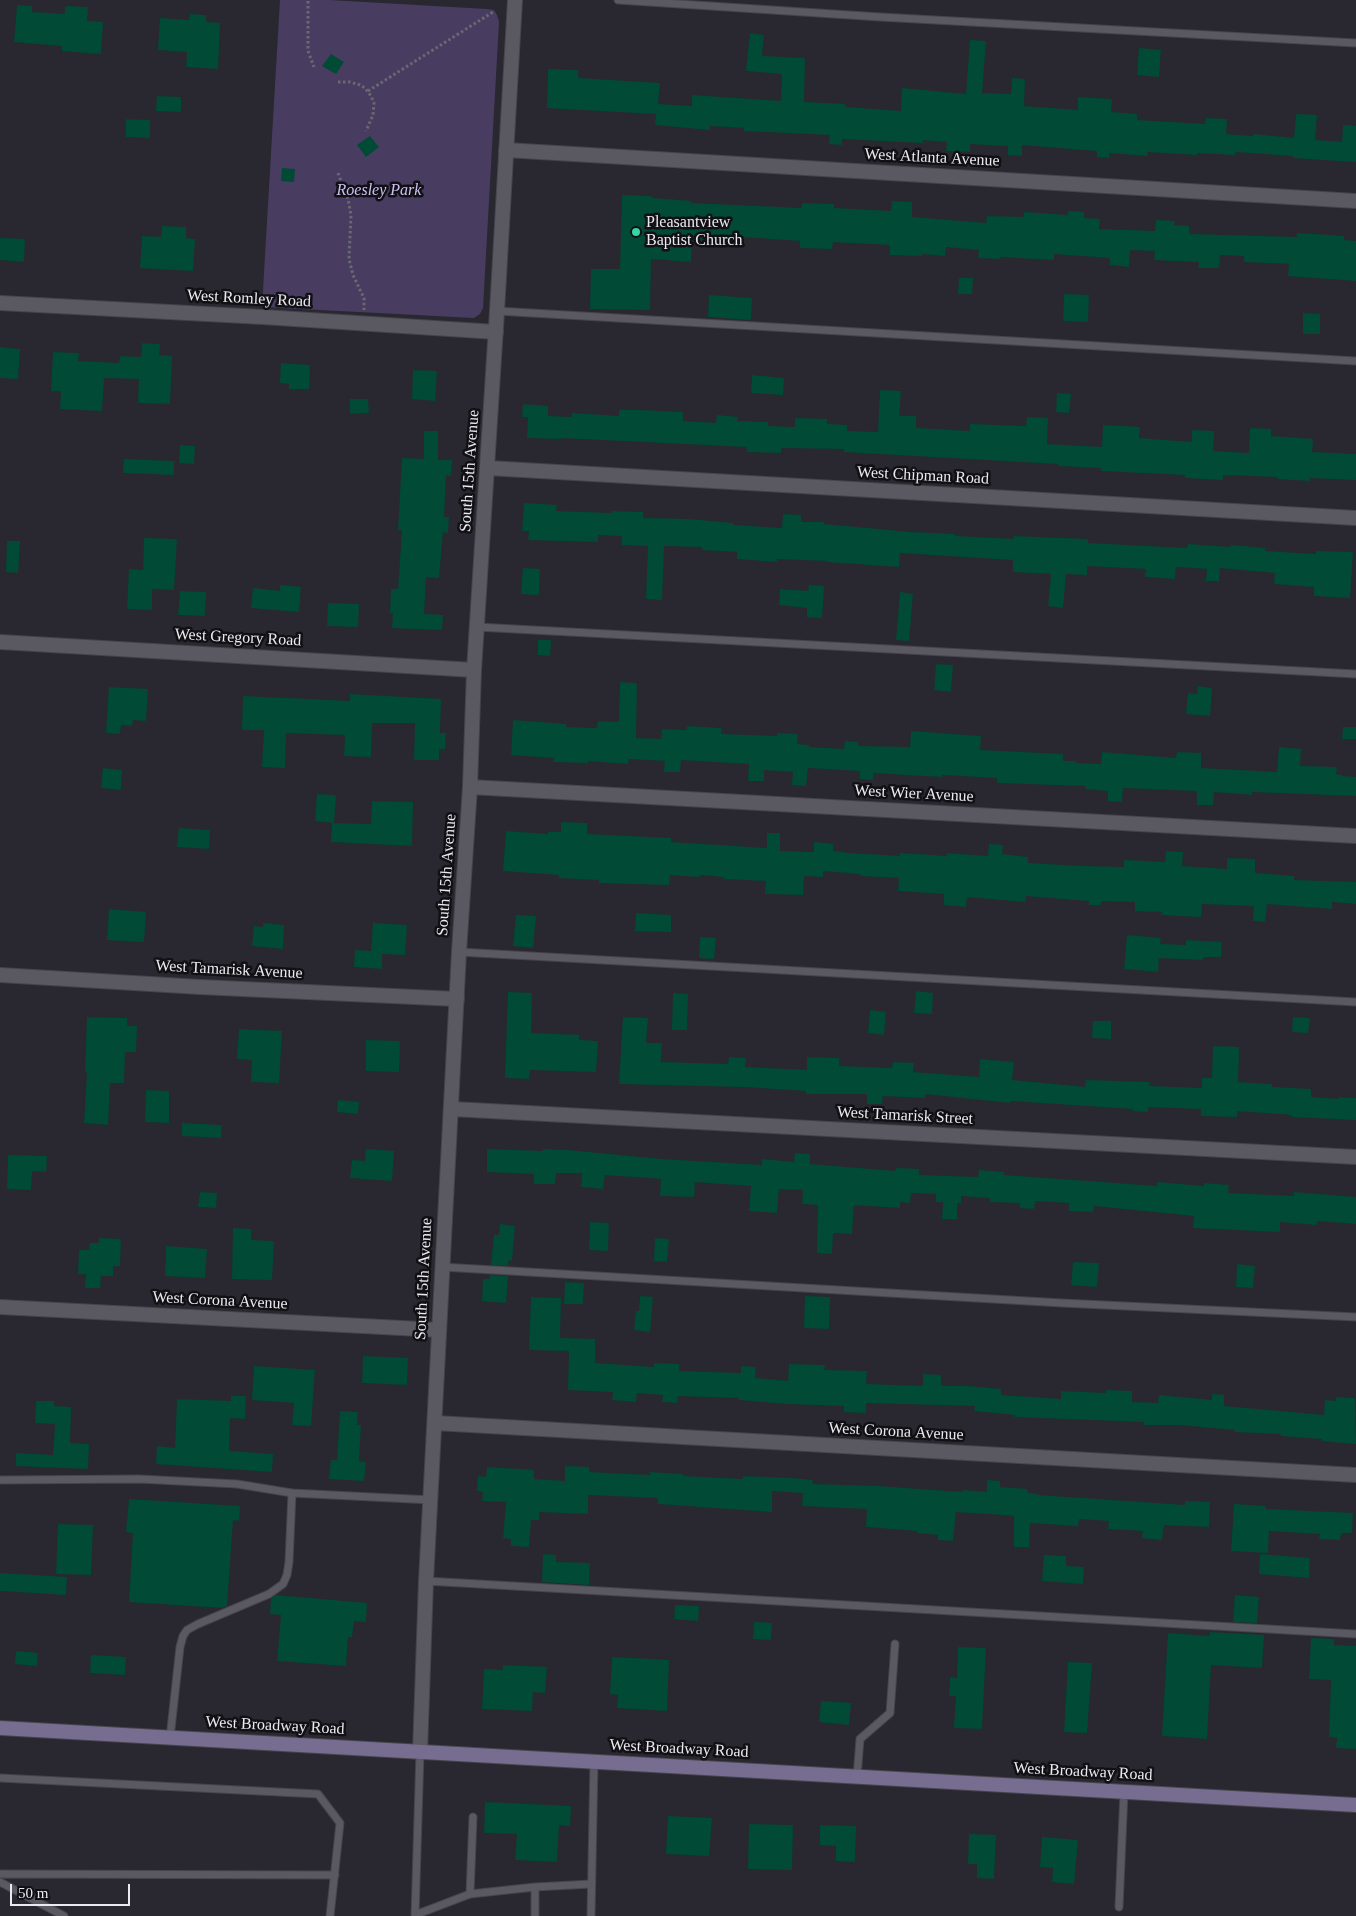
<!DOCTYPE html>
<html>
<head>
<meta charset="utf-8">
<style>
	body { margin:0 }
	#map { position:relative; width:1356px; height:1916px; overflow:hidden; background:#29272f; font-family:"Times New Roman",serif }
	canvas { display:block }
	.scale { position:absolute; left:10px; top:1884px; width:120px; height:22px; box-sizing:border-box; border:2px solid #eceaf0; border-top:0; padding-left:6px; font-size:15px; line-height:18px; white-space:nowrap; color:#eceaf0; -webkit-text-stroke:4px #111014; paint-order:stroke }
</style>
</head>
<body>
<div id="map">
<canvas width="1356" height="1916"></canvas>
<div class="scale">50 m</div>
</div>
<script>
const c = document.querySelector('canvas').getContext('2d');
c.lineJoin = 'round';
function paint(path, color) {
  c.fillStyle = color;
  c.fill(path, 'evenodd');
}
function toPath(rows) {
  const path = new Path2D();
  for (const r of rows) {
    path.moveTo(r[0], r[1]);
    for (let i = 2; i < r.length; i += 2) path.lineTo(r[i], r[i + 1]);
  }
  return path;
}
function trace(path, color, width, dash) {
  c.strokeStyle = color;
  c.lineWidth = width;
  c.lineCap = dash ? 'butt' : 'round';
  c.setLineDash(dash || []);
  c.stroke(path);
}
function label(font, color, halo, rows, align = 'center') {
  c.font = font + ' "Times New Roman",serif';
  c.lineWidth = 5;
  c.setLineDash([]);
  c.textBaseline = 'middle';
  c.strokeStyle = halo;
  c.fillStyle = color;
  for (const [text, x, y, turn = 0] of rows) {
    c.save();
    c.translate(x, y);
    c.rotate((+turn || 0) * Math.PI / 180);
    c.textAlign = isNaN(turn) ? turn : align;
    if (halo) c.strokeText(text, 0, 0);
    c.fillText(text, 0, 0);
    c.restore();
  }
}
const green = toPath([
	[280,0,329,0,487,9,494,10,497,15,499,22,483,308,480,314,474,318,262,307]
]);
const building = toPath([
	[17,5,32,6,32,12,65,14,65,6,88,7,87,21,103,22,101,54,62,51,62,46,14,42],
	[190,14,206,15,206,22,220,23,218,69,186,67,187,52,158,50,160,18,189,20],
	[750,33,764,35,762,56,805,58,804,102,845,104,845,107,901,111,902,88,966,94,970,40,986,41,982,93,1011,94,1012,78,1025,79,1024,106,1078,110,1078,97,1112,99,1111,112,1137,114,1137,120,1205,124,1206,118,1227,119,1226,134,1253,136,1253,134,1294,138,1296,114,1317,115,1315,140,1342,142,1343,125,1356,126,1356,162,1293,158,1293,156,1235,152,1235,155,1197,153,1197,155,1148,152,1147,156,1109,153,1109,158,1097,157,1097,151,1022,145,1022,156,1008,155,1008,146,970,144,970,152,946,151,947,142,923,140,923,143,842,139,842,145,829,144,830,135,744,131,744,128,710,126,710,130,655,125,656,114,547,108,548,69,578,70,578,78,660,83,658,104,692,106,692,95,781,101,782,74,746,71],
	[1139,48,1161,50,1159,77,1137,75],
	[331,54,344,62,336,74,322,66],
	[157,96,181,97,181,112,156,111],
	[126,119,150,120,150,138,126,137],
	[370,136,379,147,366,157,357,145],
	[282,168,295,169,294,182,281,181],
	[622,195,652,196,652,198,692,201,691,203,802,208,802,203,834,204,834,208,891,211,892,201,912,202,912,217,923,218,986,223,987,216,1024,217,1024,212,1068,215,1068,211,1084,212,1084,218,1100,219,1099,229,1155,231,1156,220,1175,221,1174,225,1189,226,1189,234,1297,237,1297,233,1344,236,1344,240,1356,241,1356,281,1288,276,1289,264,1244,262,1244,256,1220,255,1219,268,1198,268,1199,262,1154,260,1155,251,1130,250,1129,267,1110,265,1110,258,1054,254,1054,260,1000,257,1000,259,978,258,979,250,946,247,945,256,922,254,922,256,890,255,890,245,833,242,832,249,800,248,800,241,744,237,744,241,692,239,691,262,651,259,650,310,590,309,591,269,620,269],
	[162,226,186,227,186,238,195,239,193,271,140,268,142,236,161,237],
	[0,238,25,239,24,262,0,260],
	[959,278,973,278,972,294,958,294],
	[1064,294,1089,295,1088,322,1063,321],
	[709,295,752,298,751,320,708,317],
	[1303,313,1320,314,1320,334,1303,334],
	[142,343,160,344,159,355,172,356,170,404,138,403,139,379,104,378,102,411,60,409,61,391,51,391,53,352,79,353,78,361,119,363,120,356,141,357],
	[0,347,20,349,18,379,0,378],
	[281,363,310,365,309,389,289,389,289,384,280,383],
	[413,370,437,371,435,401,412,399],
	[752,375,784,378,783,395,751,393],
	[880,390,901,391,899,416,916,416,916,428,970,431,970,424,1026,426,1027,417,1048,418,1047,444,1102,447,1103,425,1140,427,1139,438,1192,442,1192,430,1214,431,1213,451,1249,453,1250,428,1271,429,1271,436,1313,439,1312,452,1356,454,1356,480,1310,478,1310,481,1278,479,1278,477,1223,475,1223,480,1185,478,1185,475,1101,471,1101,468,1058,466,1058,464,844,452,844,449,781,448,781,453,747,452,747,447,561,438,561,439,527,438,528,417,522,417,523,404,548,406,548,416,572,417,572,413,619,416,619,410,639,410,683,412,683,421,716,423,717,415,738,417,737,421,768,422,768,426,795,427,795,418,827,419,827,424,847,425,847,431,878,432],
	[1057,393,1071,394,1069,413,1056,412],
	[350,399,368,399,369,413,350,414],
	[424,431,438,431,438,460,452,460,451,476,446,475,444,517,449,517,448,533,443,532,439,578,426,577,424,614,443,615,442,630,392,628,393,613,390,613,391,589,398,589,402,530,398,530,402,458,424,459],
	[180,445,195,446,194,464,179,463],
	[124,459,174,461,174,475,123,473],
	[524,503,557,505,556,511,611,513,611,511,643,512,643,518,689,519,733,523,733,525,782,528,783,514,801,515,801,522,824,522,824,524,911,532,955,534,955,536,1014,539,1014,536,1088,539,1088,543,1187,548,1188,544,1230,547,1231,545,1265,548,1265,551,1316,554,1316,551,1353,552,1350,598,1314,596,1314,587,1274,584,1275,573,1220,568,1219,581,1206,581,1207,569,1176,567,1175,579,1145,577,1146,569,1087,566,1087,575,1066,574,1063,608,1048,606,1051,574,1013,572,1013,560,900,553,899,567,827,562,827,561,777,559,777,562,737,559,737,552,702,550,702,547,664,546,662,600,646,599,648,546,622,545,622,536,598,535,598,542,528,540,529,531,522,531],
	[144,538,177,539,174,590,152,589,152,610,127,609,129,569,143,570],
	[7,541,20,541,18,573,6,572],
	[523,568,540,569,539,595,521,594],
	[280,585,301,587,299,612,251,608,253,588,280,591],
	[809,585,824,586,822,618,807,617,807,608,779,605,780,589,808,591],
	[180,591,206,592,205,616,178,615],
	[900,592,913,594,909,641,896,640],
	[328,603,359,604,358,627,327,626],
	[538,640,551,640,550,656,538,655],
	[936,664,953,665,951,692,934,690],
	[620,682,637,683,636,738,661,739,662,729,687,730,687,726,721,728,721,734,777,736,777,733,798,734,797,744,809,745,809,747,844,749,845,741,858,742,858,746,910,747,911,731,981,736,980,750,1063,754,1063,761,1076,761,1076,763,1101,764,1102,752,1176,758,1177,752,1201,753,1201,768,1277,772,1279,747,1301,749,1300,766,1337,767,1336,774,1342,775,1342,776,1356,777,1356,796,1252,792,1252,795,1214,792,1213,805,1197,805,1197,791,1123,788,1122,802,1108,801,1108,791,1085,789,1086,786,997,783,997,778,942,775,942,777,873,773,873,780,860,779,860,771,808,768,806,786,792,785,793,772,764,770,764,781,748,781,749,764,681,760,680,772,664,772,665,761,629,759,628,764,588,761,588,763,553,762,554,758,511,755,513,720,566,724,566,727,597,728,598,721,619,722],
	[1198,686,1212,688,1210,716,1186,714,1188,693,1197,694],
	[109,687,148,689,146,721,133,720,132,726,121,725,120,734,106,733],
	[350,694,441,699,440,733,446,733,445,749,439,749,439,760,414,760,415,723,372,723,371,757,344,756,345,735,286,733,285,768,262,767,264,730,242,730,243,696,350,701],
	[1343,727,1356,727,1356,739,1342,739],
	[103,768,122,770,121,790,101,788],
	[317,794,336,795,334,823,315,821],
	[372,801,413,802,412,846,331,842,332,823,371,824],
	[561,822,587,823,587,834,671,838,671,842,767,848,767,833,780,833,780,851,814,852,814,842,833,844,833,851,850,853,900,856,900,853,947,856,947,853,988,856,989,844,1003,845,1002,854,1028,857,1028,863,1083,866,1124,867,1124,860,1165,862,1166,851,1183,852,1182,866,1227,869,1227,858,1255,859,1255,873,1294,876,1294,880,1356,882,1356,904,1332,902,1332,909,1267,904,1265,922,1253,921,1254,906,1202,904,1201,917,1162,915,1162,912,1135,911,1135,902,1101,901,1101,905,1089,905,1089,901,1026,896,1025,902,967,897,966,907,944,905,944,894,898,891,899,878,860,876,860,874,823,871,823,877,804,876,803,895,765,894,766,881,724,879,724,877,700,875,699,877,670,875,669,885,599,883,599,880,559,878,559,875,503,871,506,831,548,834,548,832,561,832],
	[179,828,210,830,209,849,177,847],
	[109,909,146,912,144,942,107,940],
	[636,913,671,915,671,932,635,931],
	[516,915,536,916,533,948,513,946],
	[263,923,284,925,283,949,252,946,254,926,263,927],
	[373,923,407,925,405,955,382,954,382,969,354,967,355,950,371,951],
	[1127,935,1161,938,1160,944,1186,945,1186,940,1222,942,1221,957,1203,957,1203,960,1159,958,1158,972,1124,969],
	[700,937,716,938,714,959,699,958],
	[916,991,933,993,932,1014,914,1013],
	[508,992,532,993,531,1033,579,1035,579,1040,598,1041,596,1072,530,1070,529,1079,505,1078],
	[673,993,688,994,687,1030,672,1030],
	[870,1010,886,1012,884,1035,868,1033],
	[87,1017,127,1018,127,1026,137,1026,136,1052,125,1052,124,1083,110,1083,108,1125,84,1123,87,1073,85,1072],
	[623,1017,648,1018,646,1043,662,1043,661,1062,728,1064,729,1057,746,1058,745,1067,807,1070,807,1057,839,1058,839,1066,892,1068,893,1062,914,1063,913,1072,979,1077,980,1059,1014,1062,1012,1080,1085,1087,1086,1080,1149,1082,1149,1086,1202,1088,1202,1078,1212,1078,1213,1046,1239,1047,1238,1082,1272,1084,1272,1087,1311,1089,1311,1097,1338,1099,1338,1097,1356,1098,1356,1120,1292,1117,1292,1115,1237,1111,1237,1117,1201,1116,1201,1109,1148,1107,1148,1112,1132,1111,1133,1109,1010,1101,1010,1103,925,1094,925,1098,883,1096,882,1104,867,1104,867,1094,806,1094,806,1091,744,1087,619,1084],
	[1293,1017,1310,1018,1308,1033,1292,1032],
	[1093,1021,1111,1021,1111,1039,1092,1038],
	[239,1029,282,1031,279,1083,251,1082,252,1060,237,1059],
	[366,1040,400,1041,399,1072,366,1071],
	[146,1090,169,1091,169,1123,145,1122],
	[338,1100,359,1102,358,1114,337,1112],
	[182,1123,222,1125,221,1138,182,1136],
	[366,1149,394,1151,392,1181,350,1178,352,1160,365,1161],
	[487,1149,543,1151,543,1149,567,1150,662,1159,762,1165,762,1159,794,1162,795,1153,810,1154,810,1164,895,1171,896,1168,919,1169,919,1175,978,1177,979,1170,1004,1172,1004,1175,1157,1186,1157,1182,1204,1186,1204,1183,1229,1185,1228,1193,1294,1196,1294,1192,1356,1197,1356,1224,1317,1221,1317,1225,1280,1222,1280,1232,1193,1228,1194,1216,1094,1206,1093,1212,1069,1211,1069,1203,1035,1201,1034,1209,1020,1208,1020,1203,990,1202,990,1198,961,1196,961,1203,957,1203,957,1219,942,1219,943,1202,936,1202,936,1194,911,1193,910,1203,900,1202,900,1208,854,1205,852,1234,833,1233,832,1254,817,1253,818,1205,802,1204,803,1190,779,1189,777,1213,749,1211,751,1186,695,1182,694,1197,660,1196,661,1179,605,1175,603,1189,581,1187,582,1173,556,1173,555,1184,534,1184,534,1174,487,1172],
	[8,1155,47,1156,46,1172,32,1171,31,1190,7,1189],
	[200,1192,217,1193,216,1208,198,1207],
	[590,1222,609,1223,608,1251,589,1250],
	[500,1224,515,1226,512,1261,509,1260,508,1266,491,1265,494,1235,499,1235],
	[233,1228,251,1229,251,1240,274,1241,272,1280,232,1279],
	[99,1238,121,1239,120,1266,113,1266,113,1276,101,1276,100,1288,85,1288,86,1274,78,1274,79,1250,89,1250,90,1243,99,1243],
	[655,1238,669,1239,667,1262,654,1261],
	[166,1246,207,1249,205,1278,165,1276],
	[1073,1262,1099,1263,1097,1287,1071,1285],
	[1237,1264,1255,1266,1253,1288,1236,1287],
	[490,1275,508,1276,506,1303,482,1301,483,1279,490,1279],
	[565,1282,584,1283,583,1304,564,1304],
	[640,1296,653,1297,650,1332,634,1330,636,1311,639,1311],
	[805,1296,830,1297,829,1329,804,1328],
	[531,1297,561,1298,560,1338,595,1339,595,1363,654,1367,654,1363,679,1364,679,1371,741,1373,741,1366,756,1367,755,1378,788,1381,789,1364,825,1365,824,1370,867,1371,866,1384,923,1386,923,1374,941,1375,941,1386,968,1386,1001,1389,1001,1395,1061,1399,1061,1391,1106,1393,1106,1390,1132,1391,1132,1402,1158,1403,1159,1395,1212,1400,1212,1394,1224,1395,1224,1406,1324,1415,1325,1400,1336,1401,1336,1397,1355,1398,1356,1444,1322,1441,1322,1439,1281,1436,1281,1434,1235,1432,1235,1430,1180,1425,1144,1425,1144,1422,1014,1417,1015,1415,974,1411,975,1406,866,1403,866,1413,844,1412,844,1406,788,1404,739,1400,739,1398,678,1396,677,1403,662,1402,663,1395,637,1393,636,1402,612,1400,613,1392,568,1390,569,1351,529,1350],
	[363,1356,408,1358,407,1385,362,1383],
	[254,1366,315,1370,311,1426,292,1425,294,1403,252,1400],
	[231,1396,246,1396,245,1419,230,1418,229,1451,273,1454,272,1472,156,1464,157,1446,175,1448,177,1399,231,1401],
	[36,1401,54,1401,54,1406,71,1407,70,1443,89,1444,88,1469,16,1466,16,1453,53,1455,55,1424,35,1423],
	[340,1411,358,1412,357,1425,361,1425,359,1461,366,1462,364,1481,329,1479,331,1460,337,1460],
	[565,1466,589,1467,589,1472,650,1475,650,1472,683,1474,683,1476,743,1479,743,1476,792,1478,813,1480,812,1484,877,1486,963,1492,963,1490,987,1492,987,1480,1000,1481,1000,1487,1027,1489,1028,1493,1038,1494,1038,1495,1185,1505,1185,1501,1210,1502,1209,1527,1164,1525,1162,1540,1142,1538,1143,1531,1108,1529,1109,1521,1079,1519,1078,1526,1030,1523,1029,1547,1014,1547,1014,1516,1004,1515,956,1512,953,1541,938,1540,938,1535,917,1533,917,1531,866,1527,867,1509,802,1506,803,1493,772,1491,772,1512,658,1504,658,1498,588,1495,588,1514,539,1512,539,1520,531,1520,529,1547,511,1546,511,1539,503,1538,506,1502,482,1501,483,1492,477,1491,478,1476,486,1477,487,1467,534,1470,534,1479,565,1481],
	[129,1499,240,1506,239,1521,233,1520,227,1606,222,1608,129,1602,133,1533,126,1532],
	[1234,1504,1266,1506,1266,1509,1353,1513,1352,1533,1341,1533,1340,1540,1319,1539,1320,1534,1269,1531,1268,1553,1231,1551],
	[58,1524,93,1525,91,1575,56,1574],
	[543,1554,556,1555,556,1562,590,1563,589,1585,542,1582],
	[1260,1554,1310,1558,1309,1578,1259,1574],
	[1044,1555,1066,1556,1066,1566,1084,1567,1083,1584,1042,1581],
	[0,1573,67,1577,66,1595,0,1591],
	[276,1595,367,1603,366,1622,354,1621,352,1637,348,1637,346,1666,277,1661,281,1615,270,1614,271,1599],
	[1235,1595,1259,1597,1257,1623,1233,1622],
	[675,1605,699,1606,698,1621,674,1619],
	[754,1622,772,1623,771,1640,753,1639],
	[1210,1632,1264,1635,1262,1668,1211,1665,1207,1739,1162,1736,1168,1633,1210,1636],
	[1311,1638,1334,1639,1334,1645,1356,1646,1356,1749,1336,1748,1337,1738,1329,1737,1331,1680,1309,1679],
	[958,1647,986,1648,982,1729,954,1728,956,1696,949,1696,950,1677,957,1678],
	[16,1651,38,1653,37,1666,15,1664],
	[91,1655,126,1657,125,1675,90,1673],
	[612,1657,669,1660,667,1711,617,1708,618,1695,610,1694],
	[1068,1662,1092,1663,1087,1733,1064,1732],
	[503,1665,547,1667,545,1693,533,1692,532,1711,482,1709,484,1669,503,1670],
	[821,1701,851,1703,849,1725,819,1722],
	[485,1802,571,1806,570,1826,559,1825,557,1862,515,1860,517,1834,484,1833],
	[668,1816,712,1818,709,1856,666,1854],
	[749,1824,793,1825,792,1870,748,1869],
	[820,1825,856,1826,855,1862,836,1861,836,1846,820,1845],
	[969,1834,996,1835,994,1879,977,1878,977,1864,968,1864],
	[1042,1837,1078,1840,1074,1884,1052,1882,1053,1868,1040,1867]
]);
const path = toPath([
	[308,1,308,51,314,67],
	[338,82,350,82,360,85,365,88,371,96,374,103,373,115,366,131],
	[368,91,493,12],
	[338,173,348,199,351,215,349,259,353,275,364,298,364,310]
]);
const service = toPath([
	[618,0,880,17,1356,43],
	[497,311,1356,361],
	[477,627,1356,674],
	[459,952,1356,1002],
	[442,1267,1062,1303,1356,1317],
	[0,1480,139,1479,237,1484,292,1493],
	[426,1581,1356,1634],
	[170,1738,180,1647,183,1636,187,1630,198,1624,269,1594,283,1584,287,1575,289,1562,292,1493,431,1500],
	[857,1777,860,1739,890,1713,895,1644],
	[0,1778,318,1794,340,1823,330,1916],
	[0,1874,335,1875],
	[0,1882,64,1916],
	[535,1887,591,1884],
	[470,1894,473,1817],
	[1119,1907,1124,1792],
	[415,1915,470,1894,535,1887,535,1916],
	[415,1916,420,1752],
	[591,1916,594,1762]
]);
const minor = toPath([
	[506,150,1356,201],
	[0,303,263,317,496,332],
	[488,468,1356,518],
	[0,642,474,670],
	[470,787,1356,836],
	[0,975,200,987,457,999],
	[452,1109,1356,1157],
	[0,1307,439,1330],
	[435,1423,1356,1475]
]);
const tertiary = toPath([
	[420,1752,426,1581,459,952,470,787,474,670,497,311,515,0]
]);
const secondary = toPath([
	[0,1728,1356,1805]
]);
const markers = [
	[636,232,5,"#39d4a5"]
];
const streetNames = [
	["West Atlanta Avenue",932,158,3],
	["West Romley Road",249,299,3],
	["South 15th Avenue",470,471,-86],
	["West Chipman Road",923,476,3],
	["West Gregory Road",238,638,3],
	["West Wier Avenue",914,794,3],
	["South 15th Avenue",447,875,-86],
	["West Tamarisk Avenue",229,970,3],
	["West Tamarisk Street",905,1116,3],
	["South 15th Avenue",424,1279,-87],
	["West Corona Avenue",220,1301,3],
	["West Corona Avenue",896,1432,3],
	["West Broadway Road",275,1726,3],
	["West Broadway Road",679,1749,3],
	["West Broadway Road",1083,1772,3]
];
const parkNames = [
	["Roesley Park",379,191]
];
const poiNames = [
	["Pleasantview",646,223],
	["Baptist Church",646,241]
];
paint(green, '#483d61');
paint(building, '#004a36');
trace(service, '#46444b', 9);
trace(minor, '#46444b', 16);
trace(tertiary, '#46444b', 16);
trace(secondary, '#46444b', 16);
trace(path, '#6a6870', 3, [2.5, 2.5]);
trace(service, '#5a5861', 7);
trace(minor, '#5a5861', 14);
trace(tertiary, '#5a5861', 14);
trace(secondary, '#776d90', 14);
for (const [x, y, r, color] of markers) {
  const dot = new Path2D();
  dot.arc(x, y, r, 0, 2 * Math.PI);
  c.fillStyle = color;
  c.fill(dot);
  trace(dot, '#111014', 2);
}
label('16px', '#eceaf0', '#111014', streetNames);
label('italic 16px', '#cebff3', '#111014', parkNames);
label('16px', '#eceaf0', '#111014', poiNames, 'left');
</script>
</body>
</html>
